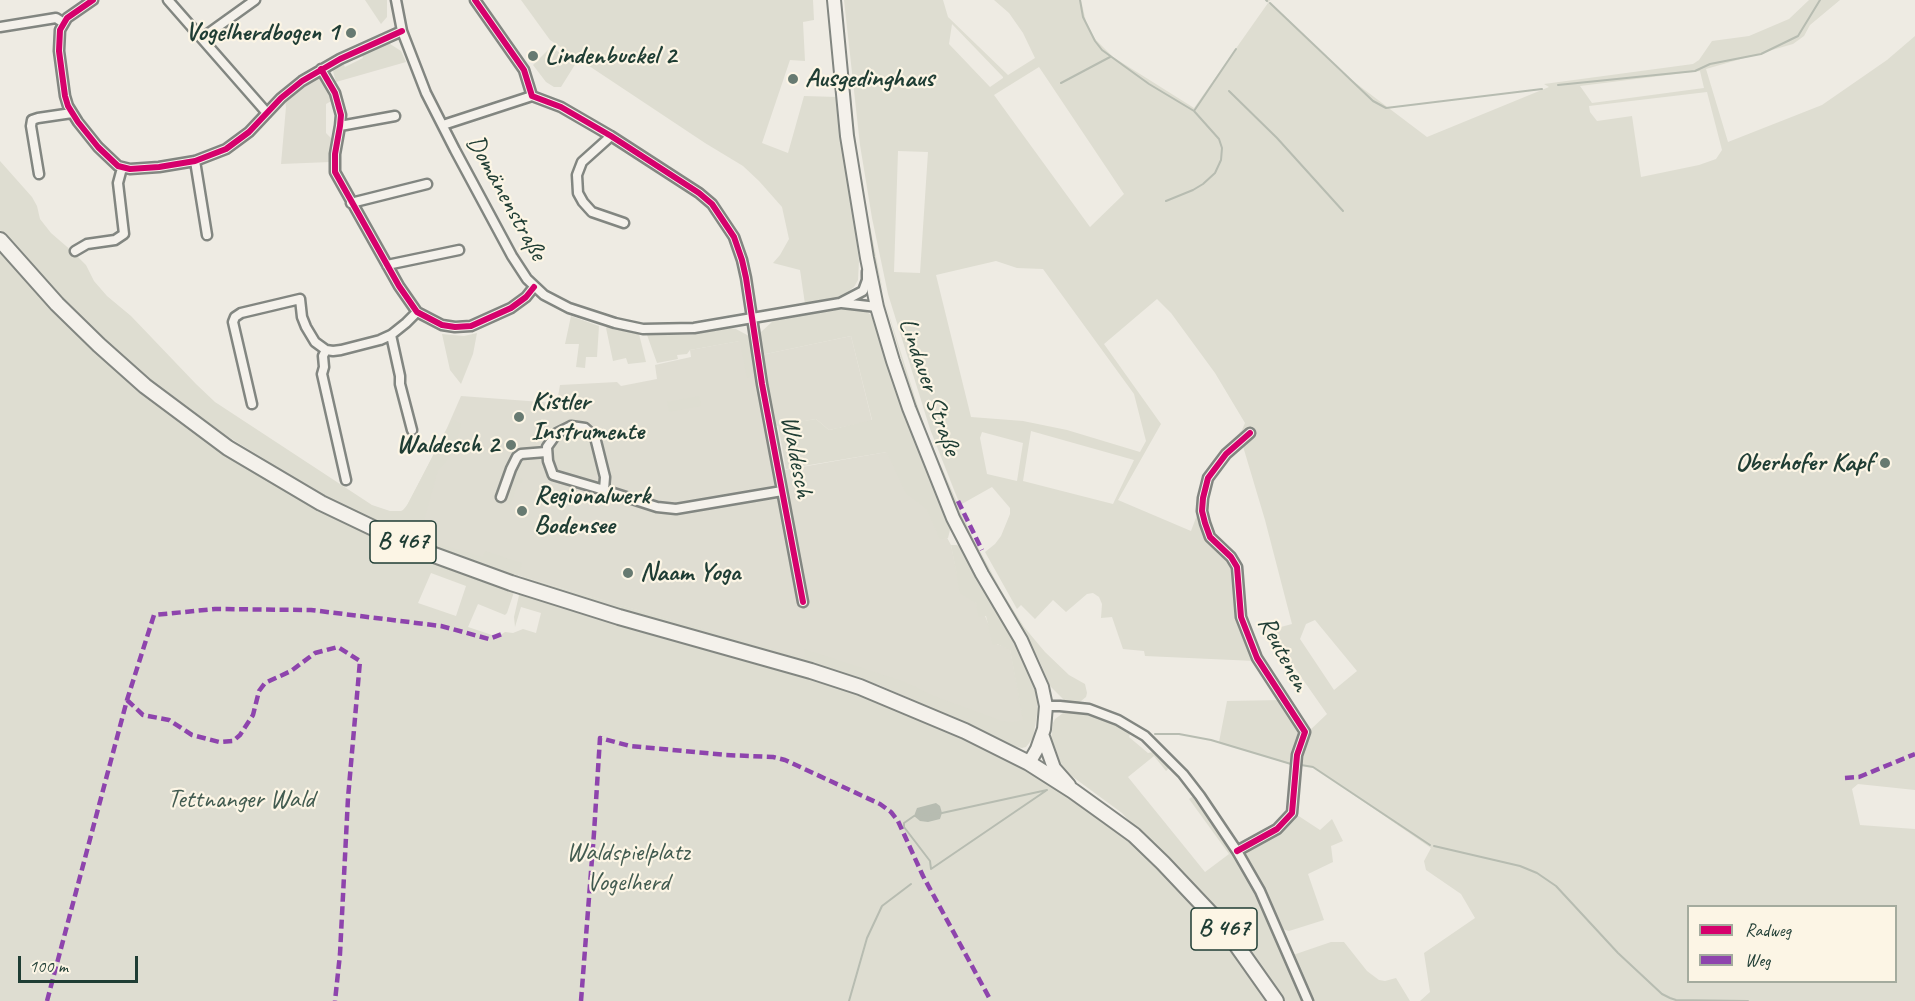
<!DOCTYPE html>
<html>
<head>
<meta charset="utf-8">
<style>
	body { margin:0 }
	#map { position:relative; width:1915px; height:1001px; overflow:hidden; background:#eeebe3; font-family:Caveat,sans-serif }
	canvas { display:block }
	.legend { position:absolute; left:1687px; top:905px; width:210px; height:78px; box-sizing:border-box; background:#fcf5e5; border:2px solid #a4ab9e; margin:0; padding:8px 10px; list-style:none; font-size:18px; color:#1f3d34 }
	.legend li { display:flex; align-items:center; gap:12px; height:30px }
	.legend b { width:30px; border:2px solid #a4ab9e }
	.scale { position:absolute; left:18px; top:956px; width:120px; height:27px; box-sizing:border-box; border:3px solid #1f3d34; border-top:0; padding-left:8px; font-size:18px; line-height:21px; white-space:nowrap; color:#1f3d34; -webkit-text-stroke:4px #fcf5e5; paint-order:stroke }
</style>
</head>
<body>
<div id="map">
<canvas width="1915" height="1001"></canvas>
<ul class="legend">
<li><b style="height:8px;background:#d6006c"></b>Radweg</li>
<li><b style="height:8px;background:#8e44ad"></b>Weg</li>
</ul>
<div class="scale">100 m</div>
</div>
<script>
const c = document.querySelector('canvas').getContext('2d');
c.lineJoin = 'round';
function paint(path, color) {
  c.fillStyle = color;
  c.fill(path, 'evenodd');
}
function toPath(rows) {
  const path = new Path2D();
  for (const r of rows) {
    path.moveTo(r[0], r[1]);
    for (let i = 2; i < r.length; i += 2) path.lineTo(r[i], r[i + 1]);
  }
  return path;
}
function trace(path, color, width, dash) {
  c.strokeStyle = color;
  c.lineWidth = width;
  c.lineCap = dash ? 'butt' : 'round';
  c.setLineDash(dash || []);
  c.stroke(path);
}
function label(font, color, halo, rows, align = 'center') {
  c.font = font + ' Caveat,sans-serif';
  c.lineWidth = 4.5;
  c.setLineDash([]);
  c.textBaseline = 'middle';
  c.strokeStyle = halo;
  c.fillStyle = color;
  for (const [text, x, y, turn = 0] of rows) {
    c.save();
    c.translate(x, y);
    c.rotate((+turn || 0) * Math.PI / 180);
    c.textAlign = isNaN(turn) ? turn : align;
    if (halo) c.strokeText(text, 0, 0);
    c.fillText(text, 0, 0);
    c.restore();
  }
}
const built = toPath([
	[322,72,337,98,326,104,326,133,333,140,330,162,281,164,286,107,285,100],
	[851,336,872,421,829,430,816,419,770,427,779,471,909,448,939,523,951,545,957,574,985,616,997,644,1010,649,1025,726,1007,729,806,659,523,577,420,542,403,510,408,504,447,428,461,396,555,403,557,402,560,385,617,382,621,386,657,379,655,365,691,357,690,350,750,339,762,400,761,355]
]);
const green = toPath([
	[365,0,387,0,387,17,381,24],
	[521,0,813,0,814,20,803,22,805,61,790,60,762,143,788,153,804,96,838,97,859,261,858,280,854,287,841,297,805,304,800,270,773,263,780,255,789,239,782,207,759,181,743,166,705,143,550,40],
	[844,0,943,0,948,17,1008,75,1035,58,1023,33,1009,13,994,0,1081,0,1087,26,1095,39,1113,57,1194,108,1268,3,1266,0,1270,0,1269,2,1341,72,1427,137,1549,87,1544,84,1693,64,1699,60,1712,41,1749,36,1789,19,1809,0,1840,0,1810,25,1804,36,1793,44,1706,69,1728,142,1822,105,1887,60,1915,36,1915,790,1858,784,1852,789,1860,825,1915,829,1915,1001,1420,1001,1430,992,1424,953,1475,918,1461,894,1426,870,1424,861,1431,848,1313,767,1297,765,1308,732,1327,714,1271,634,1277,628,1292,624,1265,520,1242,443,1229,449,1229,444,1242,430,1245,423,1215,373,1171,313,1157,299,1104,344,1161,424,1118,500,1191,531,1197,515,1202,515,1204,524,1234,562,1238,598,1255,661,1145,656,1144,651,1123,649,1112,617,1101,618,1102,604,1099,597,1093,593,1087,594,1066,612,1053,600,1035,619,1021,605,1017,609,985,552,995,544,1001,536,1010,514,1010,508,992,487,960,505,930,429,888,294,872,218,860,145],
	[952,24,1003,77,1003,78,990,87,949,44],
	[1039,67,1124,194,1090,227,994,95],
	[1700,71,1704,88,1592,103,1580,86],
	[1707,92,1722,150,1716,159,1699,165,1641,177,1632,116,1597,121,1590,112,1589,106],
	[898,151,928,152,920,273,894,272],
	[996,261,1017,268,1043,269,1134,394,1146,441,1140,452,1067,430,1023,421,971,417,936,275],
	[1031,431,1134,460,1113,504,1023,481],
	[982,432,1023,443,1017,481,987,474,980,438],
	[1315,620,1357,671,1334,690,1300,639,1306,624],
	[1688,906,1896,906,1896,982,1688,982],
	[841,29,843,29,859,169,883,292,870,241,853,146],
	[387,42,401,51,406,62,336,82,333,71,335,67,343,63,345,67,363,58,360,52],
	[551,47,576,63,561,87,554,87,546,82,533,65],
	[0,161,32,197,37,206,40,219,51,233,73,252,86,265,94,281,107,296,131,316,196,384,215,402,247,423,372,505,390,511,401,511,405,509,451,422,454,420,461,424,459,434,445,463,438,470,419,538,483,557,485,551,522,563,517,579,408,539,332,501,227,436,151,381,97,336,29,265,0,230],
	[0,251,41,295,143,392,212,444,287,491,381,540,515,589,507,613,505,615,478,604,468,627,492,635,502,634,505,632,513,633,523,629,536,633,541,613,521,607,515,627,514,617,520,591,837,684,960,736,1024,769,1105,821,1141,849,1210,921,1270,1001,0,1001],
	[431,573,466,586,456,616,418,603],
	[884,299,925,429,972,536,1001,590,1024,627,1045,652,1069,675,1085,684,1087,693,1086,697,1081,701,1076,703,1066,702,1050,686,1039,660,967,531,948,489,916,409],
	[841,308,855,308,864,310,871,315,875,325,896,388,951,526,948,538,940,539,927,509,906,493,887,452,786,469,778,425,816,419,829,430,872,420,851,336,761,355,759,339,761,332,773,321,780,319],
	[571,316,599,326,597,357,586,357,585,368,576,367,579,344,565,344],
	[607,327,639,334,646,362,628,364,626,358,613,361,606,328],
	[729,328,736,329,749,336,756,377,747,378,740,341,690,350,687,354,677,355,678,359,657,363,647,335,690,335],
	[477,333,473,354,461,384,450,370,442,334,464,336],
	[699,396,701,406,669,412,667,402],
	[577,431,584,432,591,440,599,466,596,474,588,478,583,478,560,470,554,458,553,446,558,438,564,434],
	[524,459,518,477,523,480,522,483,518,482,510,505,508,505,507,502,520,462],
	[951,545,957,545,962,549,1027,666,1035,687,1038,709,1033,738,1026,747,1022,748,1011,745,966,723,879,685,763,649,599,604,524,580,523,577,805,658,804,649,905,682,934,696,1002,721,1013,722,1023,720,1010,650,997,644,993,645,986,616,979,617,976,603,960,593],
	[1282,700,1301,730,1292,765,1219,742,1227,701],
	[1073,711,1087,712,1118,723,1131,731,1129,737,1148,753,1158,751,1171,766,1166,771,1154,756,1128,777,1205,872,1229,854,1189,799,1195,795,1234,852,1257,893,1304,1001,1282,1001,1145,839,1122,813,1058,766,1050,746,1053,723,1055,719,1063,713],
	[1291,811,1320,830,1332,819,1343,841,1331,846,1333,862,1308,874,1324,920,1289,931,1282,929,1263,890,1243,855,1244,849,1277,831],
	[1331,942,1344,942,1367,971,1379,980,1385,981,1396,978,1410,1001,1312,1001,1293,955]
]);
const water = toPath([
	[936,803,940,806,942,813,940,819,928,822,920,821,914,816,917,808]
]);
const stream = toPath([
	[1080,0,1083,17,1095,41,1102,50,1149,84,1194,111,1219,139,1222,148,1221,160,1215,173,1203,184,1193,190,1166,201],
	[1266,0,1267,1],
	[1270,3,1373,101,1386,108,1542,89],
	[1061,83,1110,57],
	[1558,85,1695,71,1710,64,1761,54,1798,36,1820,0],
	[1229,91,1277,138,1343,211],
	[1194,111,1236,49],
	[1155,734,1179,734,1211,740,1291,764],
	[1301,765,1313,767,1430,845],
	[1047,790,931,869,930,861,904,827,904,823,914,816,942,813,1047,790],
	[1434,846,1520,866,1537,873,1556,886,1618,953,1662,994,1670,998,1676,1000,1748,1001],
	[849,1001,867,938,882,906,911,884]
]);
const street = toPath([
	[93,0,67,18,60,30,59,51,65,96,68,106,78,122,98,147,118,166,130,169,159,167,195,161,226,149,249,132,281,98,302,81,340,59,402,31],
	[168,0,267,113],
	[396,0,402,31,426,93,455,150,512,256,527,279,544,295,569,308,615,323,643,329,694,328,840,303,863,291,867,280,867,272],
	[475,0,524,70,532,96,561,107,611,136,699,193,712,204,734,237,742,260,746,278,762,384,803,602],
	[0,27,56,18,64,23],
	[202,38,255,0],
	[321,69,335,93,341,115,340,126,335,154,335,172,399,286,417,312,442,325,455,327,471,326,511,308,526,297,534,287],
	[443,125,532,96],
	[340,126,395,116],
	[611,136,582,162,577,175,578,193,583,202,592,212,624,223],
	[195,161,207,235],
	[39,174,31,126,32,120,38,118,72,113],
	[351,203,427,184],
	[75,251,87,244,115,240,124,234,118,183,122,168],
	[387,265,459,250],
	[842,303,877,307],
	[391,335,400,376,400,384,412,430],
	[326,350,323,356,324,367,322,374,346,480],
	[252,404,233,322,235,317,241,313,300,299,302,317,306,327,315,342,326,350,333,351,341,350,380,340,391,335,406,323,417,312],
	[571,426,585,428,595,437,605,477,604,490,553,475,548,461,547,447,557,433,571,426],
	[604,490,657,507,676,509,782,491],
	[501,497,511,469,517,457,521,454,546,452],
	[1046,706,1060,706,1089,709,1118,720,1145,736,1183,774,1200,796,1237,851,1260,891,1308,1001],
	[1237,851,1277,829,1292,813,1297,755,1305,732,1257,658,1241,617,1237,567,1231,557,1210,537,1205,523,1202,511,1203,498,1208,478,1226,454,1250,433]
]);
const secondary = toPath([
	[834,0,847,136,867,258,877,307,893,361,909,408,953,518,982,574,1021,640,1042,687,1046,706,1044,729,1037,749,1029,763],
	[1043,737,1054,768,1069,785]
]);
const primary = toPath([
	[0,240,57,304,99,345,145,386,228,448,321,503,415,548,511,583,619,617,811,671,860,687,965,731,1029,763,1073,791,1105,814,1134,835,1163,863,1214,917,1235,943,1276,1001]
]);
const quiet = toPath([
	[958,501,982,550],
	[127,700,143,715,169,720,192,735,219,742,233,741,240,735,253,715,259,691,265,683,291,671,315,653,338,647,360,661,348,798,340,954,335,1001],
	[1845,778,1859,777,1915,754],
	[47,1001,127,700,154,615,215,609,311,610,441,626,489,639,502,634],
	[581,1001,594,833,600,738,630,746,726,755,773,757,785,760,880,804,891,812,898,821,923,876,991,1001]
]);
const cycleway = toPath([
	[93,0,67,18,60,30,59,51,65,96,68,106,78,122,98,147,118,166,130,169,159,167,195,161,226,149,249,132,281,98,302,81,340,59,402,31],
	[475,0,524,70,532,96,561,107,611,136,699,193,712,204,734,237,742,260,746,278,762,384,803,602],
	[321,69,335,93,341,115,340,126,335,154,335,172,399,286,417,312,442,325,455,327,471,326,511,308,526,297,534,287],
	[1237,851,1277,829,1292,813,1297,755,1305,732,1257,658,1241,617,1237,567,1231,557,1210,537,1205,523,1202,511,1203,498,1208,478,1226,454,1250,433]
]);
const markers = [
	[351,33,6,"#677a71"],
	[533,56,6,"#677a71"],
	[793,79,6,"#677a71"],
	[519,417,6,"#677a71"],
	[511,445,6,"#677a71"],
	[1885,463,6,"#677a71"],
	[522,511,6,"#677a71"],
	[628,573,6,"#677a71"]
];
const shields = [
	[403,542,66],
	[1224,929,66]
];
const shieldNames = [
	["B 467",403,542],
	["B 467",1224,929]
];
const poiNames = [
	["Vogelherdbogen 1",339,33,"right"],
	["Lindenbuckel 2",545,56],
	["Ausgedinghaus",805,79],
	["Kistler",531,402],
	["Instrumente",531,432],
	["Waldesch 2",499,445,"right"],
	["Oberhofer Kapf",1873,463,"right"],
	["Regionalwerk",534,496],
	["Bodensee",534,526],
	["Naam Yoga",640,573]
];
const streetNames = [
	["Domänenstraße",506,198,61],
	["Lindauer Straße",929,387,71],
	["Waldesch",796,457,79],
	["Reutenen",1283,654,62]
];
const parkNames = [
	["Tettnanger Wald",241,800],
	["Waldspielplatz",628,853],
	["Vogelherd",628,883]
];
paint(built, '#dfddd2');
paint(green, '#deddd1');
paint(water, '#b7bcb1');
trace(stream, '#b7bcb1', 2);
trace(street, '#828681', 13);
trace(secondary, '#828681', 16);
trace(primary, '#828681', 18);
trace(street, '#f4f1eb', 8);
trace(secondary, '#f4f1eb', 12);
trace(primary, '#f4f1eb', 14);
trace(quiet, '#8e44ad', 4.5, [9, 4.5]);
trace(cycleway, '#d6006c', 6);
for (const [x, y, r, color] of markers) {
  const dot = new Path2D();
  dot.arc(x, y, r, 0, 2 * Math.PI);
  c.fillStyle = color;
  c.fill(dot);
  trace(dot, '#fcf5e5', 2);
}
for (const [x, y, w] of shields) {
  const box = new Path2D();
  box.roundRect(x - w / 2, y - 21, w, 42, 4.5);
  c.fillStyle = '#fcf5e5';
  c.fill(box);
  trace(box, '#1f3d34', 1.5);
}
label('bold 24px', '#1f3d34', null, shieldNames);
label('bold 26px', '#1f3d34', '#fcf5e5', poiNames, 'left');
label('26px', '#1f3d34', '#fcf5e5', streetNames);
label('26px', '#425b50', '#fcf5e5', parkNames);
</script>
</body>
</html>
